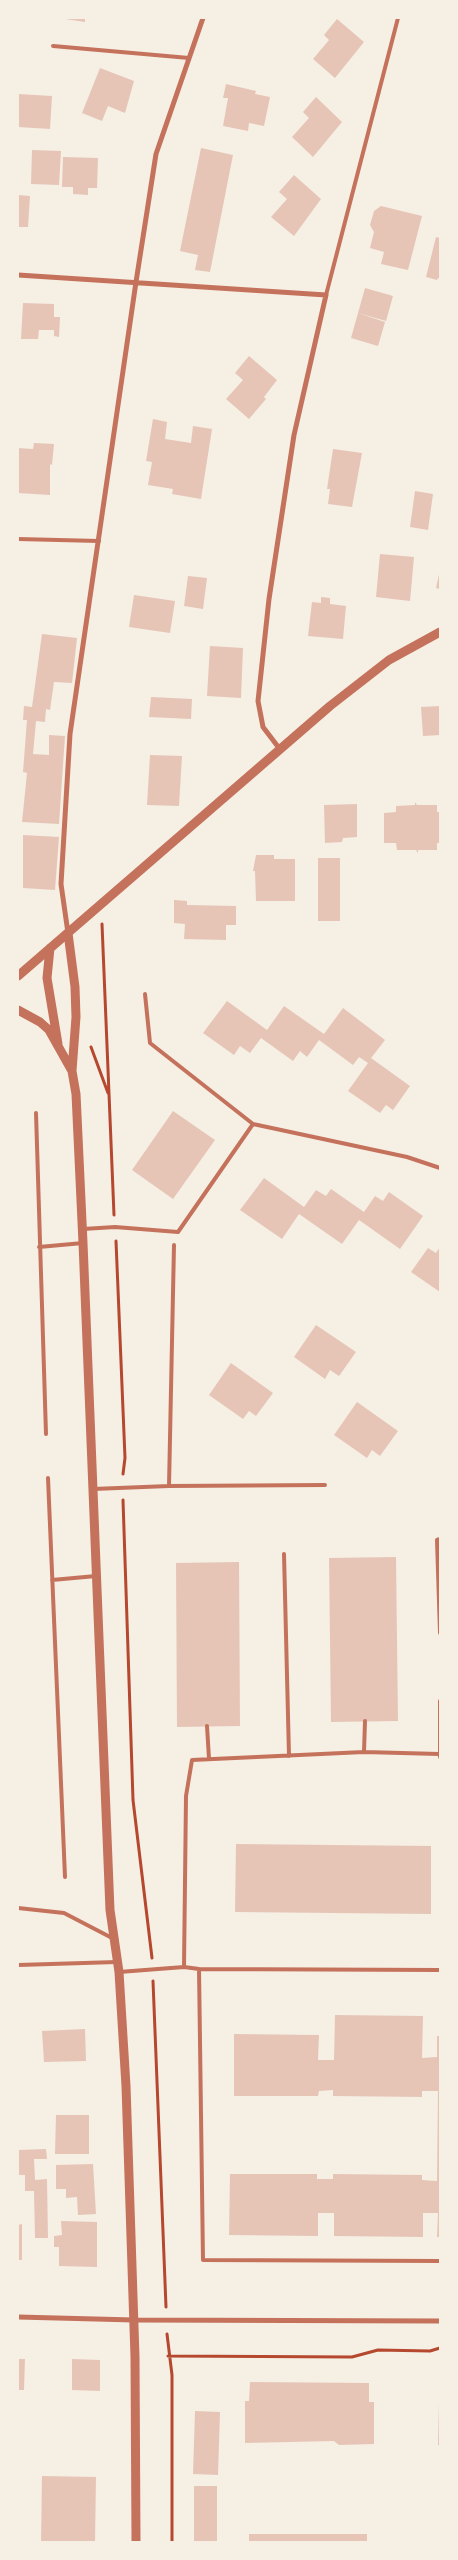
<!DOCTYPE html>
<html>
<head>
<meta charset="utf-8">
<style>
	body { margin:0 }
	#map { position:relative; width:458px; height:2560px; overflow:hidden; background:#f6efe4; font-family:Roboto,sans-serif }
	canvas { display:block }
	.frame { position:absolute; inset:0; border:19px solid #f6efe4; pointer-events:none }
</style>
</head>
<body>
<div id="map">
<canvas width="458" height="2560"></canvas>
<div class="frame"></div>
</div>
<script>
const c = document.querySelector('canvas').getContext('2d');
c.lineJoin = 'round';
function paint(path, color) {
  c.fillStyle = color;
  c.fill(path, 'evenodd');
}
function toPath(rows) {
  const path = new Path2D();
  for (const r of rows) {
    path.moveTo(r[0], r[1]);
    for (let i = 2; i < r.length; i += 2) path.lineTo(r[i], r[i + 1]);
  }
  return path;
}
function trace(path, color, width, dash) {
  c.strokeStyle = color;
  c.lineWidth = width;
  c.lineCap = dash ? 'butt' : 'round';
  c.setLineDash(dash || []);
  c.stroke(path);
}
const building = toPath([
	[59,18,85,18,85,22],
	[337,19,364,42,335,78,313,59,329,40,324,35],
	[100,68,134,81,125,113,108,106,102,121,82,113],
	[226,84,256,91,255,94,270,97,264,126,249,123,248,131,223,126,228,98,223,98],
	[18,94,52,96,50,129,18,127],
	[316,97,342,122,313,157,292,137,309,118,303,112],
	[201,148,233,155,210,272,195,270,198,255,180,251],
	[32,150,61,151,59,185,31,184],
	[63,157,98,158,97,188,88,188,88,195,73,194,73,187,62,187],
	[294,175,321,199,294,236,271,217,287,199,279,192],
	[18,195,30,196,28,227,18,227],
	[381,206,422,216,408,270,381,264,384,252,370,248,374,232,370,225,374,211],
	[436,237,440,238,440,279,438,278,437,280,426,277],
	[365,288,393,296,386,321,358,313],
	[23,303,54,304,54,317,60,317,59,337,54,336,54,330,39,330,38,339,21,339],
	[358,313,385,322,378,346,351,338],
	[249,356,277,380,264,397,266,399,249,419,226,399,243,380,235,373],
	[153,419,167,422,165,439,191,443,193,426,212,429,201,499,172,494,173,489,148,485,152,462,146,461],
	[34,443,54,444,52,465,50,464,50,495,18,493,18,448,33,449],
	[333,449,362,453,352,507,328,504,330,489,327,489],
	[415,491,433,494,428,530,410,527],
	[380,554,414,557,410,601,376,597],
	[440,570,440,589,436,588],
	[188,576,207,578,203,609,184,606],
	[134,595,175,601,170,633,129,627],
	[321,597,330,598,330,604,346,606,343,639,308,636,312,602,321,603],
	[42,634,77,638,72,683,54,682,50,710,46,709,45,722,36,721,33,754,49,755,49,735,65,736,59,824,22,822,27,773,23,772,27,720,23,720,24,706,32,707],
	[210,646,243,648,241,698,207,696],
	[151,697,192,699,191,719,149,717],
	[440,706,440,735,423,736,421,707],
	[150,755,182,756,179,806,147,805],
	[415,802,417,805,437,805,437,812,440,812,440,843,437,843,437,850,418,850,418,853,416,850,397,850,396,843,384,843,384,813,396,812,396,806,415,805],
	[357,804,357,837,343,838,342,842,325,843,324,805],
	[23,835,59,837,55,890,23,888],
	[256,855,274,855,274,859,295,859,295,901,256,901,255,871,253,871],
	[318,858,340,858,340,921,318,921],
	[174,900,187,901,187,905,236,906,236,925,226,925,226,940,184,939,185,924,174,923],
	[227,1001,267,1030,284,1006,324,1034,343,1008,385,1040,371,1058,410,1086,393,1110,386,1105,380,1113,348,1091,368,1063,359,1057,353,1065,319,1040,307,1057,300,1051,293,1061,261,1038,250,1053,240,1046,234,1055,203,1033],
	[173,1111,215,1140,173,1199,132,1170],
	[264,1178,304,1207,316,1190,326,1196,331,1189,364,1212,375,1196,383,1201,389,1192,423,1216,400,1249,359,1220,342,1244,299,1214,282,1239,240,1210],
	[440,1247,440,1292,411,1272,428,1248,436,1253],
	[316,1325,356,1352,339,1376,330,1370,325,1379,294,1357],
	[231,1363,273,1393,256,1416,249,1411,243,1419,209,1395],
	[357,1402,398,1431,380,1456,372,1450,367,1458,334,1435],
	[396,1557,398,1721,331,1722,329,1558],
	[239,1562,240,1726,177,1727,176,1563],
	[236,1844,431,1846,431,1914,235,1912],
	[335,2015,423,2016,422,2058,437,2057,437,2036,440,2036,440,2237,437,2237,438,2213,423,2213,423,2237,334,2236,334,2213,318,2213,318,2236,229,2235,230,2174,317,2174,317,2179,333,2179,333,2174,422,2175,422,2180,437,2181,438,2091,422,2091,422,2097,333,2096,333,2090,319,2091,318,2096,234,2096,234,2034,319,2035,318,2060,334,2060],
	[85,2029,86,2061,44,2062,42,2031],
	[56,2115,89,2115,89,2154,55,2154],
	[46,2149,47,2159,34,2159,35,2180,47,2179,48,2238,35,2238,34,2191,25,2191,25,2175,18,2175,18,2150],
	[93,2164,96,2214,78,2215,77,2197,66,2198,66,2189,56,2189,56,2165],
	[61,2221,97,2222,97,2267,59,2266,59,2247,54,2247,54,2236,62,2235],
	[22,2224,22,2260,18,2260,18,2225],
	[18,2359,25,2359,24,2390,18,2390],
	[72,2359,100,2360,100,2391,72,2390],
	[250,2382,369,2383,369,2402,374,2402,374,2444,339,2445,334,2441,245,2443,245,2401,249,2401],
	[439,2401,440,2401,440,2445,438,2445],
	[195,2411,220,2412,218,2475,193,2474],
	[42,2476,96,2477,95,2542,41,2542],
	[194,2486,217,2486,217,2542,194,2542],
	[249,2534,367,2534,367,2542,249,2542]
]);
const path = toPath([
	[102,924,114,1215],
	[91,1047,108,1093],
	[116,1241,125,1458,123,1474],
	[123,1500,133,1800,152,1958],
	[153,1981,166,2307],
	[167,2334,172,2375,172,2542],
	[168,2356,352,2357,378,2350,430,2351,440,2348]
]);
const service = toPath([
	[53,46,189,58],
	[326,295,398,18],
	[18,539,99,541],
	[145,994,150,1043,253,1124],
	[36,1113,46,1434],
	[83,1229,115,1227,178,1232,253,1124,407,1157,440,1168],
	[174,1245,169,1486,325,1485],
	[39,1247,83,1243],
	[48,1478,65,1877],
	[93,1489,169,1486],
	[440,1539,437,1540,440,1633],
	[284,1554,289,1756],
	[52,1580,96,1576],
	[440,1701,440,1757],
	[207,1726,209,1759],
	[364,1752,365,1721],
	[18,1908,64,1913,114,1939],
	[18,1965,117,1962],
	[199,1969,184,1967,186,1796,192,1760,364,1752,439,1754],
	[440,1970,199,1969,203,2260,440,2261],
	[119,1972,184,1967]
]);
const minor = toPath([
	[18,275,326,295,294,435,269,599,258,701,263,727,279,748],
	[68,933,61,884,70,734,136,282,156,154,203,18],
	[18,2317,134,2320,440,2321]
]);
const tertiary = toPath([
	[68,933,75,987,76,1017,72,1071,76,1094,83,1243,110,1910,119,1972,126,2086,135,2357,136,2542],
	[50,948,47,978,58,1044],
	[18,976,330,706,389,660,440,632],
	[18,1010,40,1022,49,1030,72,1071]
]);
paint(building, '#e6c5b7');
trace(path, '#b5482f', 3);
trace(service, '#c5725c', 4);
trace(minor, '#c5725c', 5);
trace(tertiary, '#c5725c', 9);
</script>
</body>
</html>
